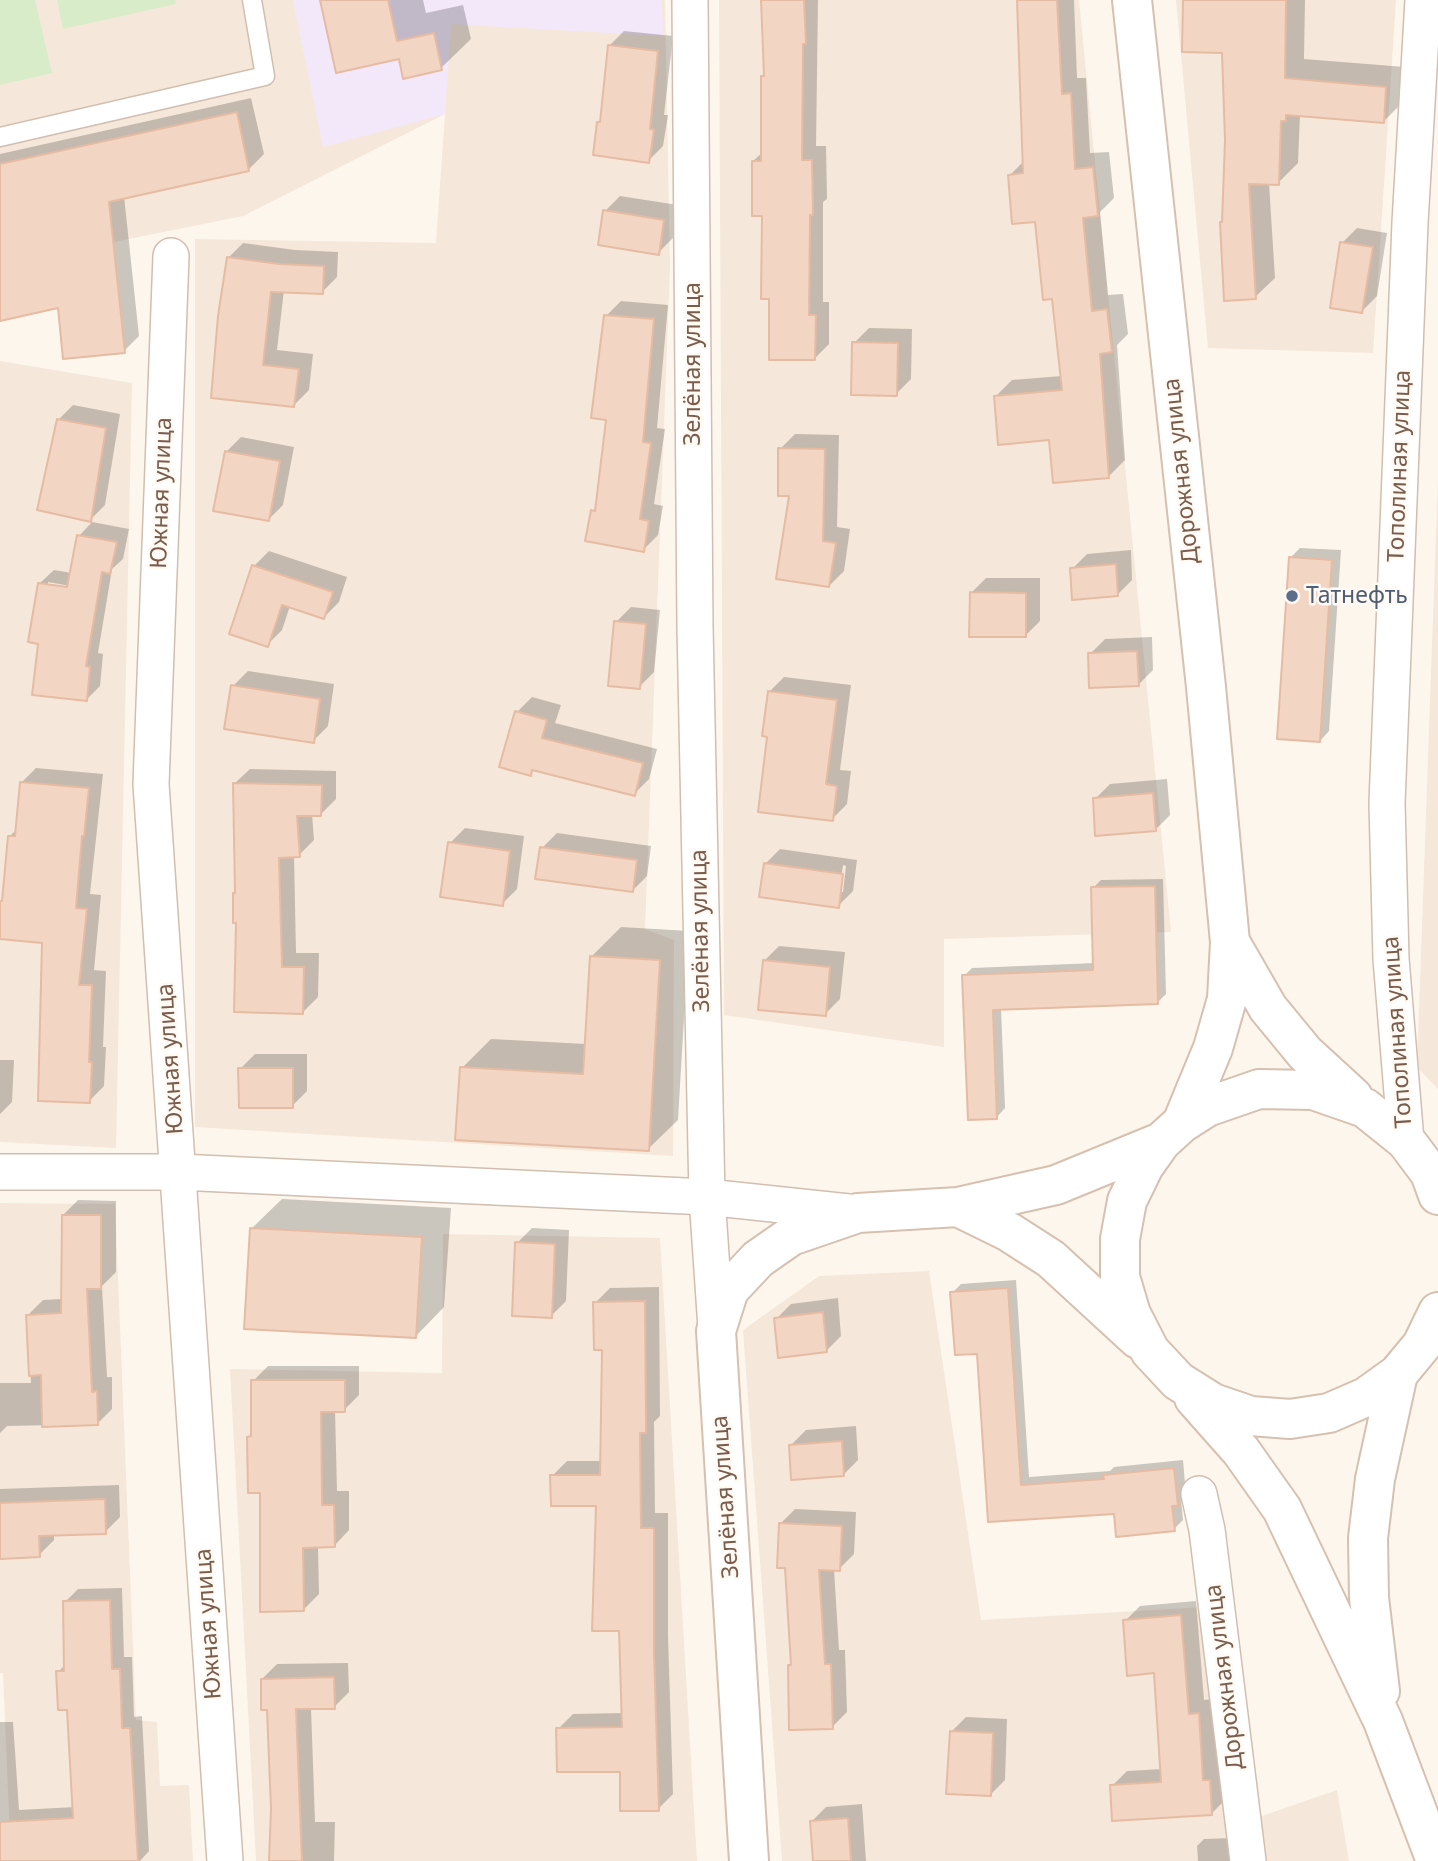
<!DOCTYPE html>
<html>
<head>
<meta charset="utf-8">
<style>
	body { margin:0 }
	canvas { display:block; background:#fdf6ec }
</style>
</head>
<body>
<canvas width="1438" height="1861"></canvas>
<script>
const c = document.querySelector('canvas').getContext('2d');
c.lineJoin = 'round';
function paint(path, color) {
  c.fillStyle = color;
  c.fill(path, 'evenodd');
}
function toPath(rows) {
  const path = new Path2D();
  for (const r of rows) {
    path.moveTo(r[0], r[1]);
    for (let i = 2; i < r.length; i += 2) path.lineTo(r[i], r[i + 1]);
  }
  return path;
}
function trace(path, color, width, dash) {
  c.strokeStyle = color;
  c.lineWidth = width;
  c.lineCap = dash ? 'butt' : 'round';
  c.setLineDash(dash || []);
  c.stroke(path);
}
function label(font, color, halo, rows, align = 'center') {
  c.font = font + ' "Noto Sans",sans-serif';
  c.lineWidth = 5;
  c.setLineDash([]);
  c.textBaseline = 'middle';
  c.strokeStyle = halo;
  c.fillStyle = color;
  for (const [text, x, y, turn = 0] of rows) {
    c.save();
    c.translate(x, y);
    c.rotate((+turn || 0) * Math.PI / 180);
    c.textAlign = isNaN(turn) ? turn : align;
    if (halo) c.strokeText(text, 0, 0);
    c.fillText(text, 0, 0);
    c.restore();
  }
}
const residential = toPath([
	[0,0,665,0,670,267,645,929,674,940,673,1156,195,1127,195,239,436,243,445,114,243,216,0,265],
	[719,0,1079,0,1171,932,944,939,944,1047,724,1015],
	[1176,0,1396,0,1373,353,1208,348],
	[0,361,132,383,116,1148,0,1142],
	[1438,477,1438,1089,1417,1067],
	[0,1203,115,1204,136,1720,157,1722,160,1786,189,1785,193,1861,11,1861,3,1673,0,1673],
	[443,1234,660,1238,697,1861,256,1861,230,1369,442,1373],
	[929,1271,981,1620,1205,1607,1230,1861,782,1861,743,1330,819,1276],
	[1337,1790,1349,1861,1265,1861,1259,1817]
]);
const education = toPath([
	[293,0,661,0,664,36,451,24,445,114,323,147]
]);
const green = toPath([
	[0,0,35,0,52,73,0,85],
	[57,0,175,0,176,4,63,29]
]);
const shadow = toPath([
	[322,0,423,0,426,13,463,5,471,39,441,68,400,57],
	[763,0,818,0,816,146,826,146,827,199,823,202,823,302,829,302,829,344,815,358,771,297,763,214,753,161,763,152,763,77,766,74],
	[1019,0,1074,0,1077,78,1086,78,1090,153,1109,152,1114,198,1100,212,1108,295,1123,294,1128,334,1117,345,1125,460,1109,476,1051,438,996,396,1012,380,1062,376,1054,297,1036,220,1010,175,1024,161],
	[1185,0,1305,0,1304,59,1405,67,1403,102,1383,122,1300,115,1298,163,1278,183,1269,183,1275,278,1255,297,1227,140,1223,51],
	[624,31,673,36,664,115,668,115,663,146,648,161,599,122,602,120,609,46],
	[251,98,264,154,249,169,124,196,139,336,124,351,60,306,0,319,0,154],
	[620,196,678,205,673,238,658,253,605,211],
	[1357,228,1387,233,1377,296,1362,311,1342,243],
	[243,243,295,250,338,252,337,277,322,292,284,290,277,350,313,354,309,390,294,405,220,316,228,258],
	[621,301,668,305,657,428,665,429,654,504,663,506,658,535,643,550,593,511,598,506,608,419,606,316],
	[869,328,912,329,911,379,896,394,854,343],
	[73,405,120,414,105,505,90,520,58,420],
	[795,434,839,435,837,527,850,529,844,571,829,586,780,449],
	[241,437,294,447,283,505,268,520,226,452],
	[92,522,129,529,123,559,112,569,98,653,103,654,100,686,86,700,40,583,54,570,72,573,79,536],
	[48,582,76,587,75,591,48,586],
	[1300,548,1341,550,1329,731,1320,741,1291,557],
	[1131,550,1132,580,1117,595,1072,569,1087,554],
	[269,551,347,577,339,602,324,617,290,606,282,630,267,645,254,566],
	[986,578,1040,578,1040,621,1025,636,971,593],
	[631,607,660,610,654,672,639,687,616,622],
	[1152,637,1153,670,1138,685,1090,654,1105,639],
	[248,671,334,684,328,726,313,741,233,686],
	[784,677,851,685,840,770,851,771,847,804,832,819,768,735,769,692],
	[532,697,561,705,555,723,657,749,649,779,634,794,535,769,530,774,517,712],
	[36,768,103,774,90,894,101,895,94,970,106,971,103,1047,106,1047,104,1086,89,1101,44,941,0,937,9,837,17,829,21,783],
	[250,769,336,771,336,799,321,814,312,814,314,840,299,855,294,855,296,953,319,953,318,997,303,1012,238,921,235,893,237,891,235,783],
	[1167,779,1170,815,1155,830,1095,799,1110,784],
	[465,828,524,836,517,889,502,904,450,843],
	[557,833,651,846,647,876,632,891,542,848],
	[780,849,857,860,853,891,838,906,765,864],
	[843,865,846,866,843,892,839,892],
	[1163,879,1166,994,1158,1002,1001,1008,1005,1108,997,1117,964,976,972,968,1095,963,1093,888,1101,880],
	[621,927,689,931,678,1120,648,1149,462,1068,491,1039,586,1044,591,957],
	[779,946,845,952,840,999,825,1014,764,961],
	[255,1054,307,1054,307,1091,292,1106,240,1069],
	[0,1060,14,1060,12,1102,0,1114],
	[282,1199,451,1208,444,1307,415,1337,252,1228],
	[78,1200,116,1201,116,1272,102,1286,107,1377,112,1377,112,1409,97,1424,7,1426,0,1433,0,1383,31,1383,28,1315,43,1300,62,1299,63,1215],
	[532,1228,569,1230,566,1301,551,1316,517,1243],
	[1016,1280,1029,1477,1110,1471,1114,1467,1183,1460,1186,1495,1181,1500,1183,1520,1174,1529,1115,1512,990,1521,979,1352,952,1293,961,1284],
	[659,1287,660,1416,654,1422,655,1513,668,1513,668,1636,673,1794,658,1809,622,1770,558,1729,573,1714,624,1713,621,1629,597,1504,552,1476,567,1461,602,1461,604,1348,595,1303,610,1288],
	[838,1298,841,1336,826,1351,776,1319,791,1304],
	[268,1366,359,1366,359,1395,344,1410,335,1410,337,1491,349,1491,349,1530,335,1545,318,1546,319,1594,304,1609,262,1491,249,1437,252,1434,253,1381],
	[856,1426,858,1460,843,1475,791,1445,806,1430],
	[119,1485,120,1517,105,1532,54,1534,54,1540,39,1555,0,1557,0,1489],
	[795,1509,856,1512,854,1554,839,1569,834,1569,839,1650,845,1650,847,1712,832,1727,789,1666,793,1662,787,1567,780,1524],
	[122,1588,124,1657,132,1657,134,1717,142,1716,149,1851,140,1861,0,1861,0,1722,13,1722,19,1810,75,1807,69,1708,58,1672,66,1664,65,1602,78,1589],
	[1196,1601,1204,1700,1213,1699,1218,1766,1224,1766,1226,1799,1211,1814,1112,1786,1127,1771,1162,1769,1155,1672,1125,1621,1140,1606],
	[348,1663,349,1692,334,1707,311,1707,315,1822,335,1822,334,1861,272,1861,269,1708,262,1679,277,1664],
	[966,1717,1007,1719,1005,1780,990,1795,951,1732],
	[862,1804,866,1861,814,1861,811,1822,826,1807],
	[1232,1838,1237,1861,1198,1861,1197,1846,1204,1839]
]);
const building = toPath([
	[320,0,388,0,397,41,434,33,442,70,403,79,399,59,336,73,320,0],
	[761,0,804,0,806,44,803,44,802,160,812,160,813,215,810,215,809,315,816,315,815,360,769,360,769,299,761,299,762,216,752,216,752,161,761,161,761,76,764,76,761,0],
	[1017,0,1057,0,1062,94,1071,93,1075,169,1093,167,1098,216,1083,218,1092,311,1107,309,1112,352,1100,354,1109,478,1053,483,1049,440,998,445,994,396,1062,390,1052,299,1043,300,1035,222,1012,224,1008,175,1023,173,1017,0],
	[1183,0,1286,0,1285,78,1386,87,1384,123,1286,115,1286,121,1281,121,1279,185,1249,184,1256,299,1224,301,1220,222,1222,222,1225,140,1222,53,1182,52,1183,0],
	[608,45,658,51,650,129,654,130,649,163,593,155,597,122,600,122,608,45],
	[237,112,249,171,109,202,125,353,63,359,58,308,0,321,0,164,237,112],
	[603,210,664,220,659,255,598,245,603,210],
	[1340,242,1373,247,1362,313,1330,308,1340,242],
	[227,257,279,264,324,266,323,294,271,292,263,365,299,369,294,407,211,398,218,316,227,257],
	[604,315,654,319,643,442,651,443,640,519,649,521,644,552,585,541,591,510,595,511,606,420,591,418,604,315],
	[852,342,898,343,897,396,851,395,852,342],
	[57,419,106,428,91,522,37,510,57,419],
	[778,448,825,449,823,541,836,543,829,587,776,579,789,496,778,496,778,448],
	[225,451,280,461,269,521,213,511,225,451],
	[77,535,117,542,110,574,102,572,86,666,90,667,87,701,32,695,38,644,28,642,38,583,67,587,77,535],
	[1289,557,1332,560,1320,742,1277,739,1289,557],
	[1116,564,1118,596,1072,600,1070,568,1116,564],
	[252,565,333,592,324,619,282,605,268,647,229,634,252,565],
	[970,592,1026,593,1026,637,969,637,970,592],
	[614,621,646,624,640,689,608,686,614,621],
	[1137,651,1139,686,1089,688,1088,653,1137,651],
	[231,685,320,699,314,743,224,729,231,685],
	[768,691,837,700,826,784,837,786,833,821,758,812,767,737,762,736,768,691],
	[515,711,547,720,542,738,643,763,635,796,532,770,531,776,499,767,515,711],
	[20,782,89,788,84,836,82,836,76,908,87,909,79,985,92,985,89,1062,92,1062,90,1103,38,1101,42,943,0,939,0,901,2,901,8,836,15,836,20,782],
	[233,783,322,785,321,816,297,816,300,857,279,858,282,967,304,967,303,1014,234,1012,236,923,233,923,233,893,235,893,233,783],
	[1153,793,1156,831,1095,836,1093,798,1153,793],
	[448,842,510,851,503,906,440,897,448,842],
	[540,847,637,860,633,892,535,879,540,847],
	[764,863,843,874,839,908,759,897,764,863],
	[1155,886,1158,1004,993,1010,997,1119,968,1120,962,975,1093,970,1091,887,1155,886],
	[590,956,660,960,649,1151,455,1140,460,1067,583,1074,590,956],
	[763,960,830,967,826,1016,758,1010,763,960],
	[238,1068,293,1068,293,1108,239,1108,238,1068],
	[62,1215,101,1215,101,1289,87,1289,92,1392,97,1391,98,1425,42,1427,41,1375,29,1376,26,1315,61,1313,62,1215],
	[250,1228,422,1237,416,1338,244,1329,250,1228],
	[515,1242,555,1244,552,1318,512,1316,515,1242],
	[1008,1288,1021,1485,1104,1479,1103,1475,1174,1468,1178,1506,1172,1506,1175,1531,1116,1537,1114,1514,988,1522,977,1354,955,1355,950,1292,1008,1288],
	[645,1301,646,1433,640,1433,641,1528,654,1528,654,1652,659,1811,620,1811,620,1772,557,1772,556,1728,622,1727,619,1631,592,1631,596,1506,551,1506,550,1475,600,1475,602,1350,594,1350,593,1302,645,1301],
	[823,1312,827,1352,778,1358,774,1318,823,1312],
	[251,1380,345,1380,345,1412,321,1412,322,1505,334,1505,335,1547,303,1548,304,1611,260,1612,260,1493,248,1493,247,1437,251,1436,251,1380],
	[842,1441,844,1476,791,1480,789,1445,842,1441],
	[105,1499,106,1534,39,1536,40,1557,0,1559,0,1503,105,1499],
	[779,1523,842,1526,840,1571,819,1570,825,1664,831,1664,833,1729,789,1730,788,1665,791,1665,785,1568,777,1568,779,1523],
	[110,1600,112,1669,120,1669,122,1728,130,1728,138,1861,0,1861,0,1822,73,1818,67,1710,58,1710,56,1671,64,1671,63,1601,110,1600],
	[1181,1615,1189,1714,1199,1713,1203,1780,1210,1780,1212,1815,1112,1821,1110,1785,1161,1782,1154,1673,1127,1676,1123,1620,1181,1615],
	[334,1677,335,1709,296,1709,302,1861,269,1861,271,1809,267,1710,261,1710,261,1679,334,1677],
	[950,1731,993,1733,991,1796,946,1794,950,1731],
	[848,1818,851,1861,813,1861,810,1821,848,1818]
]);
const lane = toPath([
	[0,137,265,76,252,0]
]);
const street = toPath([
	[690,0,695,627,707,1197,716,1328],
	[171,256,151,784,225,1861],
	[1406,1141,1391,959,1387,803,1410,223,1423,0],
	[0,1172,179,1172,707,1197,858,1213],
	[1199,1494,1207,1530,1248,1861]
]);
const secondary = toPath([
	[1132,0,1206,687,1230,942,1227,999,1213,1048,1182,1123],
	[1230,942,1268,1008,1305,1053,1353,1097],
	[1438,1195,1430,1173,1406,1141,1365,1108,1313,1090,1259,1089,1207,1107,1182,1123,1161,1142,1144,1166,1127,1201,1120,1239,1120,1277,1131,1314,1150,1351,1178,1381,1213,1403,1251,1416,1290,1419,1329,1413,1366,1397,1398,1374,1422,1345,1438,1312],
	[958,1207,1009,1232,1051,1259,1138,1339],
	[1194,1398,1241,1451,1282,1509,1383,1721,1436,1861],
	[1380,1691,1369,1598,1368,1538,1375,1479,1398,1374],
	[749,1861,716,1331,729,1290,758,1259,791,1236,858,1213,958,1207,1056,1185,1161,1142]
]);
const markers = [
	[1292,596,7,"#5c6f8a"]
];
const streetNames = [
	["Зелёная улица",693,364,-90],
	["Тополиная улица",1400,466,-88],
	["Дорожная улица",1182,471,-96],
	["Южная улица",162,493,-88],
	["Зелёная улица",701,931,-91],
	["Тополиная улица",1398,1032,-94],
	["Южная улица",171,1059,-94],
	["Зелёная улица",726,1497,-94],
	["Южная улица",209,1624,-94],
	["Дорожная улица",1225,1677,-97]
];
const serviceNames = [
	["Татнефть",1306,596]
];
paint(residential, '#f5e8da');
paint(education, '#f3e8fa');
paint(green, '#d8ecc9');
paint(shadow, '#0003');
paint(building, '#f3d5c3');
trace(building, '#e6bba3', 2);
trace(lane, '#d1beb0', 21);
trace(street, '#d1beb0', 38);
trace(secondary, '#d6c0b0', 42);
trace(lane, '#fff', 18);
trace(street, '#fff', 35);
trace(secondary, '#fff', 38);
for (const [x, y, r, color] of markers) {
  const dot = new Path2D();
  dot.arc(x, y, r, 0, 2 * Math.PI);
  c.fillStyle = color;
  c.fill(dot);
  trace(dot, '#fffaf3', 2.5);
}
label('23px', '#7a5c4d', '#fffaf3', streetNames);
label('23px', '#4e5e75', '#fffaf3', serviceNames, 'left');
</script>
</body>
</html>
